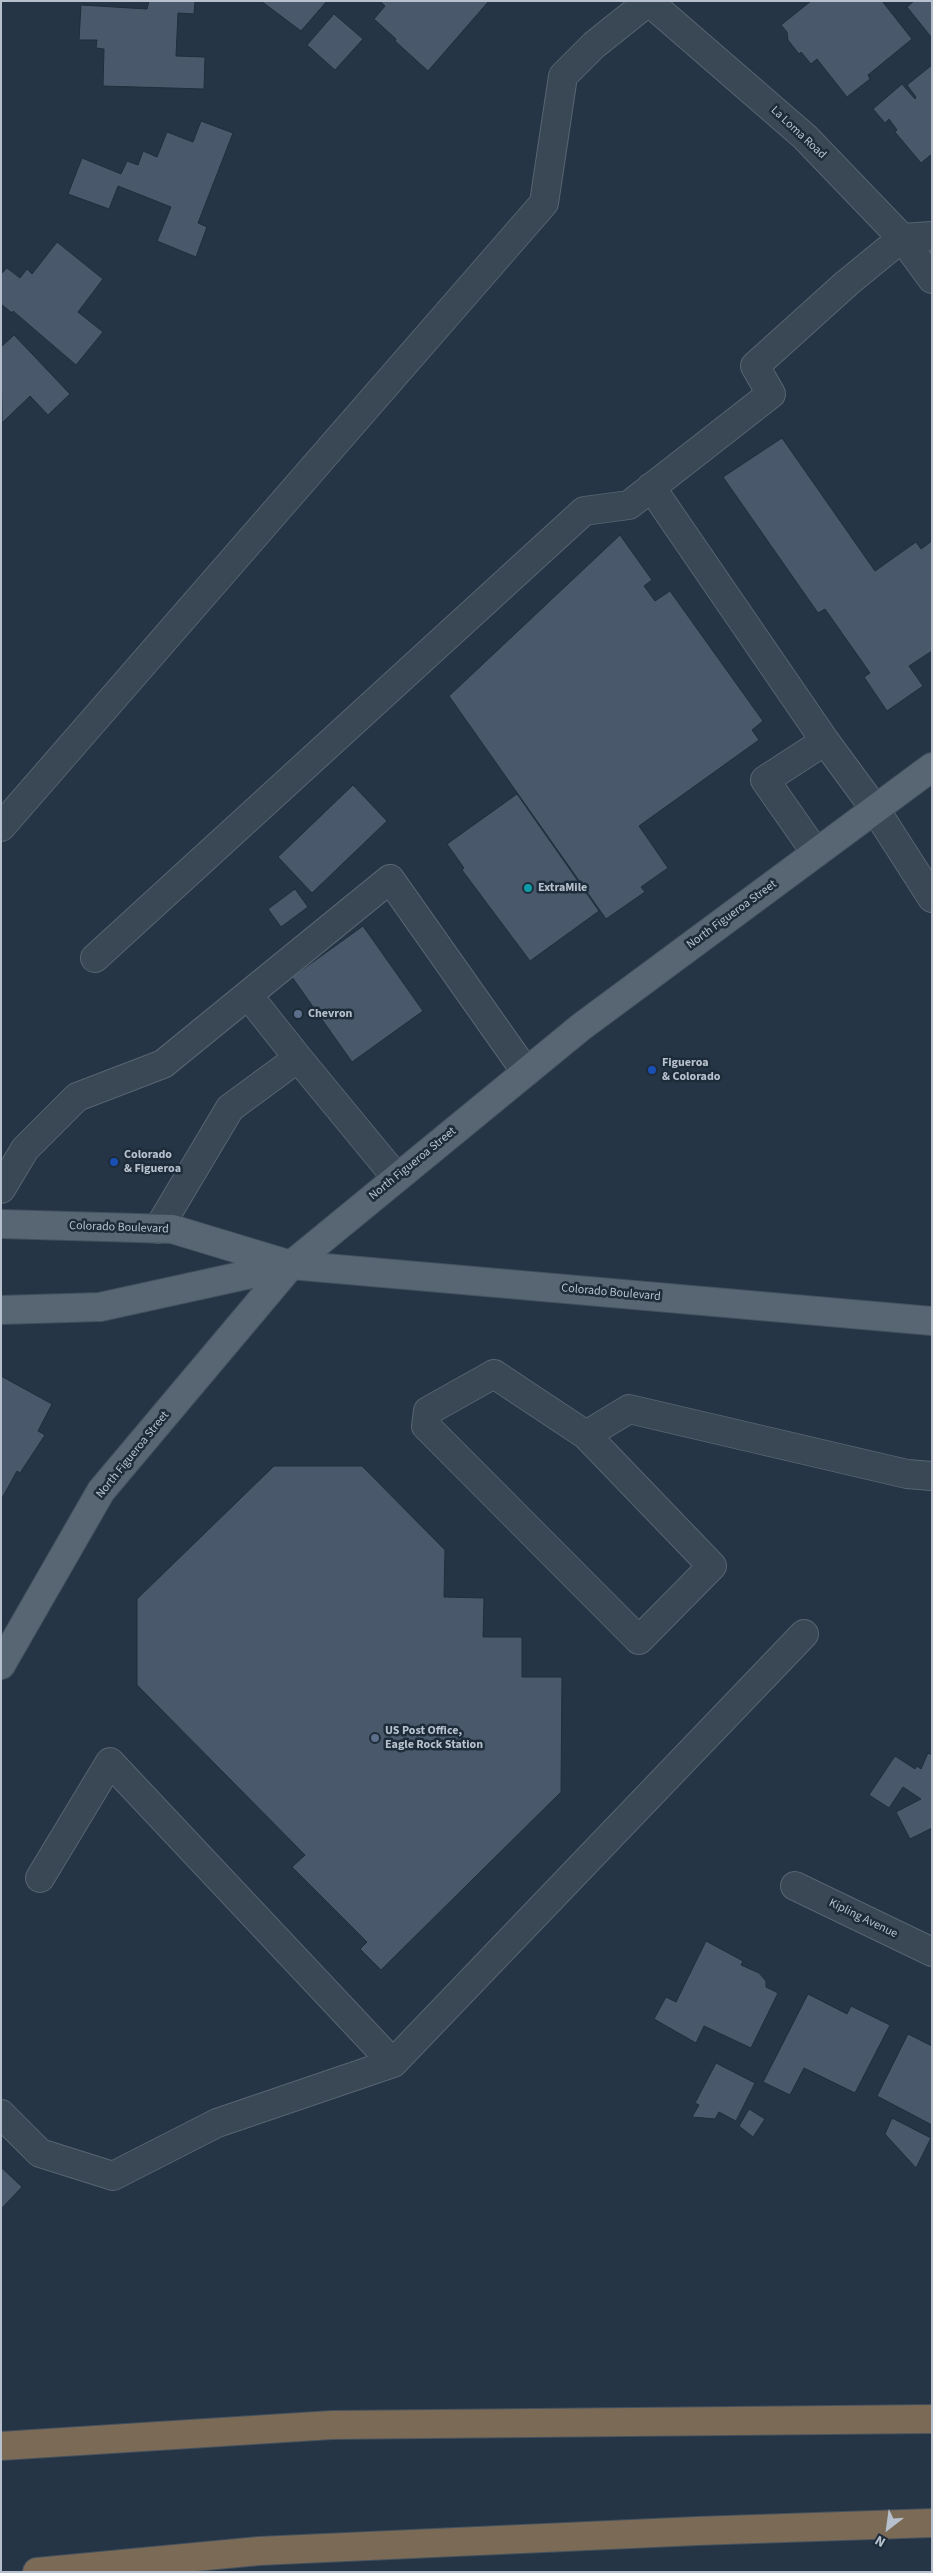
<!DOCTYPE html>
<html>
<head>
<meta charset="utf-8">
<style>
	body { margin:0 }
	#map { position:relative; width:933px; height:2573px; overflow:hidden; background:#253545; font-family:"Source Sans 3",sans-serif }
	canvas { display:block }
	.frame { position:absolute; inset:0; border:2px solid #b7c1ce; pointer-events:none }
	.north { position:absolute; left:863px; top:2503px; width:50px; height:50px; -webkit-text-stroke:4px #1e2c3a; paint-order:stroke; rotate:210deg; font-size:14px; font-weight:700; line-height:20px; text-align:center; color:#b7c1ce }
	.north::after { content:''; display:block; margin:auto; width:18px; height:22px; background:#b7c1ce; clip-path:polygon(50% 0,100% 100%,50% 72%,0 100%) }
</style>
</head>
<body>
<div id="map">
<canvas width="933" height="2573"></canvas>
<div class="frame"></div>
<div class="north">N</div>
</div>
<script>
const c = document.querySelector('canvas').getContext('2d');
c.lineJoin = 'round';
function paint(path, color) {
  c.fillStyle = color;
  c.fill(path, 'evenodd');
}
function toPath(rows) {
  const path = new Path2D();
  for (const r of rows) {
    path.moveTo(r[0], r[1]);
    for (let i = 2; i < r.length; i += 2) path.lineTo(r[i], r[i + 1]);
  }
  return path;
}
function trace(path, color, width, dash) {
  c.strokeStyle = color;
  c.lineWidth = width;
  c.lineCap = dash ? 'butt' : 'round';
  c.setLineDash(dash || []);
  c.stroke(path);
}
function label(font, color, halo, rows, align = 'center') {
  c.font = font + ' "Source Sans 3",sans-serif';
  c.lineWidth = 5;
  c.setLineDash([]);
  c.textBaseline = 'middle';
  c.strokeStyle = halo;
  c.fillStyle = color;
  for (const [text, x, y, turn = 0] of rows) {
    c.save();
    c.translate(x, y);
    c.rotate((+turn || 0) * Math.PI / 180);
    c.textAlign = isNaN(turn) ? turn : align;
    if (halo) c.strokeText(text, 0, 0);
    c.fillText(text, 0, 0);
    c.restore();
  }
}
const building = toPath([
	[149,1,195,1,194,14,178,13,176,56,205,57,204,89,103,86,104,49,96,48,97,40,79,40,81,5,147,9,149,1],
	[261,1,327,1,301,31,261,1],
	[380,1,489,1,428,71,395,41,396,39,374,19,385,6,380,1],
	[811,1,882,1,912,39,868,75,870,79,847,97,817,59,811,64,801,52,799,54,788,40,787,32,781,25,811,1],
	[914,1,932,1,932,38,907,7,914,1],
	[334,14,363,39,335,70,307,45,334,14],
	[932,65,932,154,921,163,895,132,897,130,889,119,885,123,873,109,902,84,915,99,916,97,907,85,932,65],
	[201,121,233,133,198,223,207,227,196,257,157,241,171,207,118,186,109,209,68,194,82,158,121,174,127,161,138,165,143,151,157,157,167,132,193,142,201,121],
	[57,242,103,279,78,312,103,332,76,365,13,311,12,313,1,304,1,274,7,268,20,278,27,269,32,274,57,242],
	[14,335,70,394,48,415,30,396,2,423,1,347,14,335],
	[782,438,875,571,916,542,921,549,932,541,932,651,909,666,923,686,887,711,864,677,870,673,825,609,818,613,723,477,782,438],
	[620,535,652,580,644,586,655,601,670,591,763,721,752,730,759,740,639,826,668,868,641,887,645,892,606,919,449,696,620,535],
	[353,785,387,821,312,893,278,857,353,785],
	[517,794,599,911,530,961,462,870,464,868,447,844,517,794],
	[295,889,308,907,281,927,268,909,295,889],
	[363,926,423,1011,352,1062,292,977,363,926],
	[1,1376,52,1404,38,1431,45,1435,20,1473,17,1471,1,1500,1,1376],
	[274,1466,362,1466,445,1550,444,1597,484,1598,483,1637,522,1637,522,1677,562,1677,561,1792,381,1970,360,1949,367,1942,292,1867,305,1855,137,1685,137,1599,274,1466],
	[928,1753,932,1755,932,1828,910,1839,896,1812,921,1799,903,1787,889,1808,869,1795,895,1756,915,1769,917,1766,921,1769,928,1753],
	[706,1941,743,1961,741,1965,759,1973,766,1981,766,1987,778,1993,751,2048,704,2026,696,2043,654,2019,666,1997,676,2002,706,1941],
	[808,1994,847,2014,851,2006,890,2025,855,2093,804,2068,790,2095,763,2082,808,1994],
	[908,2034,932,2046,932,2125,877,2096,908,2034],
	[716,2063,755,2083,736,2121,719,2112,715,2119,692,2117,699,2105,695,2103,716,2063],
	[749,2109,765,2119,753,2137,739,2126,749,2109],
	[892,2118,931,2138,916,2168,885,2134,892,2118],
	[1,2167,22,2187,1,2209,1,2167]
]);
const minor = toPath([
	[648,1,805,137,902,238,932,279],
	[651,487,825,741],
	[1,827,544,203,563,76,594,45,649,1],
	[816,853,765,780,825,741,875,809,932,898],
	[95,958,584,511,629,505,771,394,755,366,847,283,902,238,932,236],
	[298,1058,396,1177],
	[1,1189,25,1149,77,1097,163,1064,390,879,526,1072],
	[158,1229,230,1108,298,1058,248,995],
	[494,1374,586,1435,712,1566,639,1640,426,1426,428,1411,494,1374],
	[586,1435,629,1409,907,1474,932,1476],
	[40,1878,110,1762,393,2063],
	[795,1886,932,1952],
	[1,2114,40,2153,113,2176,217,2123,393,2063,804,1634]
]);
const major = toPath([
	[1,1224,172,1229,291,1265,932,1321],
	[1,1310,100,1307,287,1266],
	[1,1665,101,1491,291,1265,581,1027,932,767]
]);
const highway = toPath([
	[1,2446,332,2425,932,2419],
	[37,2572,259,2551,697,2531,932,2523]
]);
const markers = [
	[528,888,5,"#0f9aa8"],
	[298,1014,5,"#5c6f8a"],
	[652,1070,5,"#1a4fb4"],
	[114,1162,5,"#1a4fb4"],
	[375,1738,5,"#5c6f8a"]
];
const streetNames = [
	["La Loma Road",798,133,43],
	["North Figueroa Street",732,915,-36],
	["North Figueroa Street",413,1164,-39],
	["Colorado Boulevard",119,1228,2],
	["Colorado Boulevard",611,1293,5],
	["North Figueroa Street",133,1455,-51],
	["Kipling Avenue",863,1919,26]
];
const poiNames = [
	["ExtraMile",538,888],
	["Chevron",308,1014],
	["Figueroa",662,1063],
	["& Colorado",662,1077],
	["Colorado",124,1155],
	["& Figueroa",124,1169],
	["US Post Office,",385,1731],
	["Eagle Rock Station",385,1745]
];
paint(building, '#49596b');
trace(building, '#202e3c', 1);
trace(minor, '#586471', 30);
trace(major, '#43505d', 30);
trace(highway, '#44515f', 30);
trace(minor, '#3a4754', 28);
trace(major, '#586674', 28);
trace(highway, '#7b6a56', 28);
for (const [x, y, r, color] of markers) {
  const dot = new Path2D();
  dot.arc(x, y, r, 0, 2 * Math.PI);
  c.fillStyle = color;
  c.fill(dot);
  trace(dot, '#1e2c3a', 2);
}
label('12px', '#b7c1ce', '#1e2c3a', streetNames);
label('bold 12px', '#b7c1ce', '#1e2c3a', poiNames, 'left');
</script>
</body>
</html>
